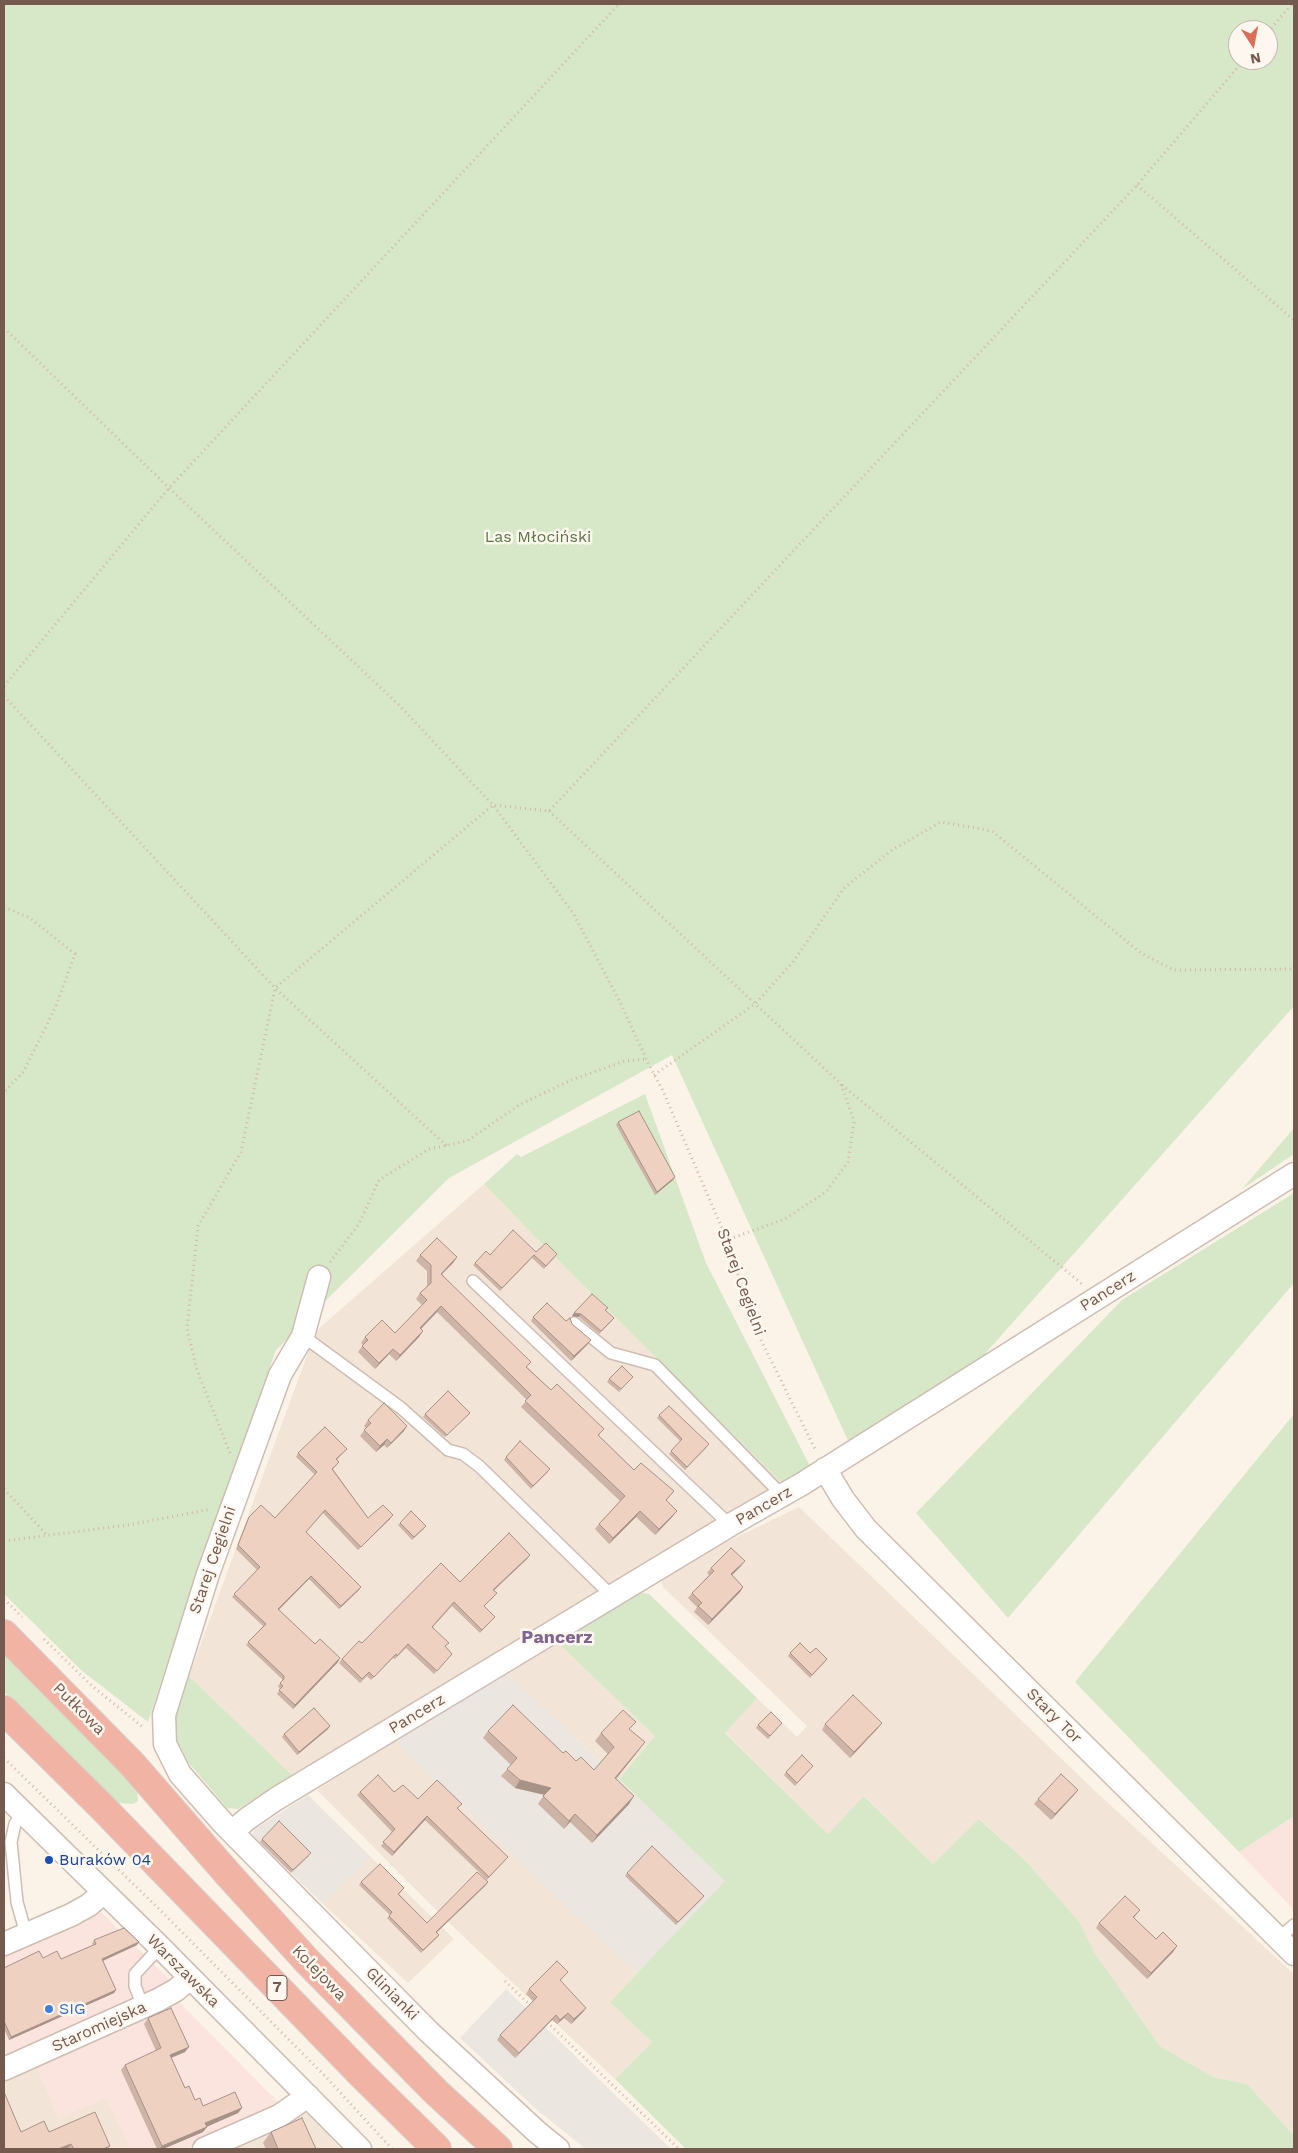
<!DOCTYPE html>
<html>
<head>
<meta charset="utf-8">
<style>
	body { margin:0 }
	#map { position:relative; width:1298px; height:2153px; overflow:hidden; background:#fbf3e8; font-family:"Work Sans",sans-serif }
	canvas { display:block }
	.frame { position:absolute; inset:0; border:5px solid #74594e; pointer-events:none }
	.north { position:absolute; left:1228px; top:20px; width:50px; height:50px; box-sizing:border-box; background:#fef7ef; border:1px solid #c7b8af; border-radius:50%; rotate:169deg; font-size:14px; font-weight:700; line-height:20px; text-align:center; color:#74594e }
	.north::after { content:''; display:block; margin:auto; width:18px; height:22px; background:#dc6e57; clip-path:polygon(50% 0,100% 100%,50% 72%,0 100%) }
</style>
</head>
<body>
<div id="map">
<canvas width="1298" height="2153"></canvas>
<div class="frame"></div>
<div class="north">N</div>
</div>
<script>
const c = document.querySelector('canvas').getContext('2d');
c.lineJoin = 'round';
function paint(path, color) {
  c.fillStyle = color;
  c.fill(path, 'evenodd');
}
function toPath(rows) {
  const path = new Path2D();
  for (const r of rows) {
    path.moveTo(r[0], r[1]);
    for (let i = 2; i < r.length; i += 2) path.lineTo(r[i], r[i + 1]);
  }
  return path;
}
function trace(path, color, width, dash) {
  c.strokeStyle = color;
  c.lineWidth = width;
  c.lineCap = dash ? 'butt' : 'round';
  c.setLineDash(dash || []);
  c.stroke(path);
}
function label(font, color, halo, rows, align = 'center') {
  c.font = font + ' "Work Sans",sans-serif';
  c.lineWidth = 5;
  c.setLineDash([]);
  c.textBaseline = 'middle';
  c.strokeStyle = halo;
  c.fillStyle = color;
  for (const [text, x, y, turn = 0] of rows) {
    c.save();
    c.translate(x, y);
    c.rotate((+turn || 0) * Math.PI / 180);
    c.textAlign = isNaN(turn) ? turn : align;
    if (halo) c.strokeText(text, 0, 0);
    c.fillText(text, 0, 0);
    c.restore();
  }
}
const residential = toPath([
	[484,1184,544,1246,781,1482,603,1588,397,1717,292,1775,189,1676,316,1331],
	[799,1507,1094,1790,1294,1974,1294,2135,1247,2084,1213,2077,1160,2046,1094,1952,1080,1923,1026,1861,980,1819,933,1864,865,1796,828,1834,725,1732,757,1698,797,1737,807,1726,663,1587,661,1580,710,1550],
	[558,1643,655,1736,619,1779,508,1674],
	[394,1741,637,1974,610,2002,652,2042,615,2079,448,1922,317,1790],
	[371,1857,454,1939,408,1983,323,1904],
	[34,2061,59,2118,106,2097,131,2149,4,2149,4,2075],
	[308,2113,341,2149,220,2149,292,2118]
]);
const commercial = toPath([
	[1294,1816,1294,1910,1239,1852],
	[101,1912,176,1986,4,2063,4,1954],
	[175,1998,282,2106,185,2149,131,2149,106,2098,59,2118,34,2061]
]);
const industrial = toPath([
	[508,1674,726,1881,637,1974,394,1741],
	[308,1795,371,1857,323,1904,252,1835,255,1829],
	[506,1989,671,2149,586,2149,536,2109,460,2038]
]);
const green = toPath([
	[4,4,1294,4,1294,1006,983,1356,850,1445,672,1055,449,1178,276,1350,194,1581,148,1722,81,1670,4,1594],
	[1238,30,1268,30,1268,60,1238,60],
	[645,1094,706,1263,810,1466,781,1482,544,1246,484,1184,517,1154,521,1157],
	[1294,1128,1294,1154,1242,1189],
	[1294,1193,1294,1283,1008,1618,916,1513,1122,1300],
	[1294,1414,1294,1816,1239,1852,1075,1682],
	[638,1592,649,1594,757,1698,725,1733,828,1834,864,1796,933,1864,979,1819,1026,1861,1080,1923,1094,1952,1160,2046,1213,2077,1247,2084,1294,2135,1294,2149,686,2149,615,2079,652,2042,610,2002,725,1881,619,1779,655,1736,558,1643],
	[4,1649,137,1789,138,1801,133,1804,117,1803,4,1692],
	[189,1676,292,1775,238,1809,227,1808,188,1762,171,1730]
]);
const path = toPath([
	[1268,32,1292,4],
	[1137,185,1294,320],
	[4,328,169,488,399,705,493,805,573,913,621,1004,649,1065,663,1091,727,1240,755,1328,816,1451],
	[4,686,169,488,619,4],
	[4,696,275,988,447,1146],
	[549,811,841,1084,854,1121,848,1162,826,1192,785,1219,727,1240],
	[4,907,30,918,75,954,56,1006,24,1071,4,1092],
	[654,1075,755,1004,793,962,844,888,892,850,941,822,992,831,1141,953,1174,970,1294,969],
	[842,1085,1082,1284],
	[330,1262,359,1224,379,1180,429,1149,467,1141,519,1105,571,1080,625,1061,646,1059],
	[230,1453,197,1370,187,1329,198,1226,241,1152,275,988,493,805,549,811,1137,185,1244,60],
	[4,1489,47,1535],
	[4,1541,128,1525,211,1509],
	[4,1599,22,1617],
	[44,1639,92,1686,144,1728],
	[4,1758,159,1909,326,2077,392,2149],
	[505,1981,532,2007],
	[547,2022,679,2149]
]);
const lane = toPath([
	[473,1281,730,1525],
	[574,1323,611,1353,655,1365,782,1495],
	[303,1336,401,1408,448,1450,463,1454,479,1466,612,1596],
	[22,1812,15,1824,11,1842,17,1902,26,1934],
	[1278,1939,1294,1925],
	[143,2007,135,1986,135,1974,160,1947]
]);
const street = toPath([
	[319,1277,303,1336,280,1375,208,1574,164,1715,165,1744,180,1774,223,1823,429,2032,537,2132,558,2149],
	[825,1469,843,1499,866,1529,1294,1954],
	[4,1794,160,1947,360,2149],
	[232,1832,247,1819,276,1799,730,1525,802,1484,1294,1174],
	[4,1944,71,1915,89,1905,104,1892],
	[4,2069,158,2000,176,1990,190,1978],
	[204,2149,279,2116,308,2096]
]);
const highway = toPath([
	[4,1634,133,1765,227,1873,307,1961,436,2092,498,2149],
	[4,1710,101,1806,362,2075,437,2149]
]);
const wall = toPath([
	[618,1122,675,1177,673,1180,655,1195,616,1125],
	[536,1252,555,1257,544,1269,532,1258,500,1291,473,1265,475,1263,490,1255],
	[420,1255,457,1257,453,1263,442,1274,527,1367,551,1390,600,1434,599,1436,634,1470,674,1491,666,1501,673,1516,655,1535,636,1517,609,1544,595,1529,599,1524,620,1501,521,1407,527,1400,437,1312,421,1329,419,1337,396,1361,389,1354,375,1369,358,1352,363,1345,361,1343,365,1337,395,1333,422,1305,416,1299,420,1293,427,1287,427,1271,416,1261],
	[606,1311,612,1321,599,1334,579,1317,572,1316,574,1313],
	[533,1317,566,1321,591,1340,588,1344,571,1361,531,1321],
	[609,1379,631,1379,619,1392,607,1382],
	[470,1413,445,1437,423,1417,425,1414],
	[659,1415,707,1447,685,1470,669,1454,680,1441,657,1418],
	[368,1420,404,1431,387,1448,384,1445,376,1452,360,1436,366,1428,364,1426],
	[344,1452,337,1460,337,1465,333,1469,368,1518,390,1519,358,1550,323,1513,306,1532,359,1590,339,1609,309,1579,279,1610,315,1644,338,1662,293,1709,277,1694,280,1689,278,1686,282,1681,282,1679,246,1645,263,1626,232,1597,257,1570,236,1549,247,1521,249,1517,275,1518,315,1475,296,1457,298,1453],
	[506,1457,548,1472,531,1489,504,1460],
	[400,1523,424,1529,412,1540,398,1525],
	[527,1559,494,1590,494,1597,484,1606,495,1617,480,1633,452,1606,433,1627,445,1647,452,1654,434,1674,406,1648,395,1659,393,1658,371,1680,367,1676,360,1683,339,1663,342,1659,362,1643,460,1582],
	[741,1566,732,1575,743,1587,740,1592,708,1625,694,1612,697,1607,688,1598,692,1593,709,1575,707,1573,711,1568],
	[790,1653,825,1662,810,1678,788,1656],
	[782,1723,768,1739,756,1728,758,1725],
	[825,1724,878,1728,850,1758,822,1730],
	[328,1729,297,1755,282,1737,284,1734],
	[630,1730,639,1750,616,1779,629,1804,592,1843,570,1822,564,1829,538,1804,544,1795,515,1788,501,1776,511,1765,483,1738,488,1731,563,1753,576,1761,594,1770,608,1754,595,1741,601,1733],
	[811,1768,795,1786,784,1775,786,1772],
	[1078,1790,1074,1795,1051,1820,1034,1804,1038,1799],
	[360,1792,394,1792,418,1799,458,1809,508,1857,487,1880,425,1820,392,1856,381,1846,392,1832,357,1795],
	[262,1839,309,1856,291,1873,260,1842],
	[627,1873,702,1899,676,1925,625,1876],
	[361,1882,402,1891,399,1894,427,1923,486,1885,437,1932,439,1935,437,1938,421,1953,387,1918,390,1915,359,1885],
	[1140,1910,1134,1918,1156,1939,1173,1952,1147,1979,1096,1928,1099,1923],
	[94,1940,137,1945,103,1961,116,1990,114,1993,9,2040,4,2029,4,1968,43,1958,61,1959,93,1945,92,1944],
	[568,1972,560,1981,586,2008,583,2012,571,2024,564,2018,557,2024,552,2020,515,2058,497,2040,500,2035,533,2001,526,1994,529,1989],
	[148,2018,185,2052,171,2058,185,2088,195,2100,203,2106,242,2108,238,2113,207,2126,203,2132,163,2149,157,2149,121,2070,125,2065,156,2051,144,2024],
	[21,2132,49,2132,110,2146,108,2149,69,2149,68,2148,65,2149,4,2149],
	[271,2132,316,2149,266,2149,263,2143]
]);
const shadedWall = toPath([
	[675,1177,673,1180,655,1195,657,1192],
	[457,1257,453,1263,437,1279,441,1274],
	[441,1306,437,1312,416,1334,420,1328],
	[574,1313,581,1314,579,1317,572,1316],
	[423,1331,419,1337,396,1361,400,1355],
	[591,1340,588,1344,571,1361,574,1356],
	[393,1349,389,1354,375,1369,379,1363],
	[407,1426,404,1431,387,1448,391,1443],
	[387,1439,384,1445,376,1452,380,1446],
	[640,1511,636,1517,609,1544,613,1538],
	[677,1511,673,1516,655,1535,659,1529],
	[393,1515,390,1519,358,1550],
	[530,1555,527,1559,491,1593,493,1590],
	[745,1561,741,1566,727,1580,731,1574],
	[311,1576,309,1579,276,1612,278,1609],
	[361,1587,359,1590,339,1609,341,1606],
	[743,1587,740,1592,708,1625,712,1619],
	[340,1658,338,1662,293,1709,295,1705],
	[882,1723,878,1728,850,1758,854,1752],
	[330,1726,328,1729,297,1755,299,1752],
	[645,1742,639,1750,610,1786,615,1778],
	[520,1780,551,1788,546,1795,515,1788],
	[1078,1790,1074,1795,1051,1820,1055,1814],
	[634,1796,629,1804,592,1843,597,1835],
	[575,1814,570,1822,564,1829,569,1821],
	[427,1816,425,1820,392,1856,394,1852],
	[488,1882,486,1885,434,1935,436,1932],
	[139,1942,137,1945,100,1962,102,1959],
	[1177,1946,1173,1952,1147,1979,1151,1973],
	[116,1990,114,1993,9,2040,11,2037],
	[586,2008,583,2012,571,2024,574,2019],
	[568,2013,564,2018,557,2024,560,2020],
	[556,2015,552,2020,515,2058,519,2053],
	[189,2047,185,2052,166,2060,170,2055],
	[242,2108,238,2113,202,2129,205,2123],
	[207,2127,203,2132,163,2149,159,2149,162,2146],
	[71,2144,68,2148,65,2149,58,2149]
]);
const building = toPath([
	[639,1111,675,1177,657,1192,618,1122,639,1111],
	[513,1230,536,1252,546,1243,557,1254,546,1266,534,1255,502,1288,475,1263,486,1251,490,1255,513,1230],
	[437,1238,457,1257,441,1274,531,1362,526,1367,551,1390,557,1384,604,1429,598,1435,634,1470,641,1463,674,1491,666,1500,677,1511,659,1529,640,1511,613,1538,599,1524,625,1496,525,1401,531,1395,441,1306,420,1328,423,1331,400,1355,393,1349,379,1363,362,1346,368,1340,365,1337,382,1320,395,1333,427,1300,420,1293,431,1283,431,1265,420,1255,437,1238],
	[592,1294,608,1308,605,1310,614,1318,601,1331,581,1314,574,1313,592,1294],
	[547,1303,566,1321,570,1318,572,1324,591,1340,574,1356,533,1317,547,1303],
	[622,1366,633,1377,621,1389,609,1379,622,1366],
	[448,1391,470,1413,447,1435,425,1414,448,1391],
	[384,1403,407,1426,391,1443,387,1439,380,1446,364,1430,371,1423,368,1420,384,1403],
	[669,1406,709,1444,687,1467,671,1451,682,1439,659,1415,669,1406],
	[325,1427,347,1449,336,1459,339,1462,332,1469,368,1518,383,1505,393,1515,361,1547,325,1510,306,1532,361,1587,341,1606,311,1576,278,1609,315,1644,320,1639,340,1658,295,1705,279,1690,283,1686,280,1683,284,1679,284,1676,248,1642,266,1624,234,1594,260,1567,238,1545,249,1517,261,1505,275,1518,317,1472,298,1453,325,1427],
	[520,1441,550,1469,533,1486,506,1457,520,1441],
	[411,1511,426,1526,414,1537,400,1523,411,1511],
	[509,1533,530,1555,493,1590,497,1593,484,1606,495,1617,482,1630,454,1602,432,1627,449,1643,445,1646,452,1654,437,1671,408,1644,397,1656,396,1654,374,1677,369,1672,362,1679,342,1659,359,1641,362,1643,441,1563,460,1582,509,1533],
	[731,1548,745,1561,731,1574,743,1587,712,1619,698,1606,702,1603,692,1593,714,1571,711,1568,731,1548],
	[800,1643,810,1653,816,1648,827,1659,812,1675,790,1653,800,1643],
	[853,1695,882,1723,854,1752,825,1724,853,1695],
	[513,1705,563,1753,566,1751,576,1761,581,1757,594,1770,614,1747,601,1733,623,1710,636,1722,629,1729,645,1742,615,1778,634,1796,597,1835,575,1814,569,1821,543,1796,551,1788,520,1780,507,1769,517,1758,488,1731,513,1705],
	[314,1708,330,1726,299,1752,284,1734,314,1708],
	[771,1712,782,1723,770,1736,758,1725,771,1712],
	[802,1755,813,1766,797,1783,786,1772,802,1755],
	[1061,1774,1078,1790,1055,1814,1038,1799,1061,1774],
	[378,1775,394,1792,403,1785,418,1799,437,1780,462,1804,457,1808,508,1857,489,1877,427,1816,394,1852,383,1842,395,1829,360,1792,378,1775],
	[279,1821,311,1853,293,1870,262,1839,279,1821],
	[652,1846,704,1896,678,1922,627,1873,652,1846],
	[380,1864,404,1888,398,1894,427,1923,477,1872,488,1882,436,1932,439,1935,423,1950,389,1916,392,1912,361,1882,380,1864],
	[1125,1896,1140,1910,1133,1917,1156,1939,1163,1932,1177,1946,1151,1973,1099,1923,1125,1896],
	[124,1928,139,1942,102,1959,116,1990,11,2037,4,2021,4,1968,39,1951,43,1958,57,1951,61,1959,96,1944,94,1940,124,1928],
	[557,1961,568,1972,560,1980,586,2008,574,2019,568,2013,560,2020,556,2015,519,2053,500,2035,537,1997,529,1989,557,1961],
	[171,2008,189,2047,170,2055,185,2088,189,2086,195,2100,200,2098,203,2106,235,2092,242,2108,205,2123,207,2127,162,2146,125,2065,161,2048,148,2018,171,2008],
	[4,2092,21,2132,44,2121,49,2132,95,2112,110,2146,103,2149,78,2149,78,2148,74,2149,71,2144,58,2149,4,2149,4,2092],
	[302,2118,316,2149,278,2149,271,2132,302,2118]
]);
const markers = [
	[49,1860,5,"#1a4fb4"],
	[49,2009,5,"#3f7fe0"]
];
const shields = [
	[277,1988,20]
];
const shieldNames = [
	["7",277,1988]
];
const parkNames = [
	["Las Młociński",538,537]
];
const streetNames = [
	["Starej Cegielni",741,1282,70],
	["Pancerz",1108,1291,-32],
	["Pancerz",764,1506,-30],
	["Starej Cegielni",213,1560,-71],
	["Pułkowa",79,1709,45],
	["Pancerz",417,1714,-31],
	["Stary Tor",1054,1716,45],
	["Warszawska",183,1971,45],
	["Kolejowa",319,1973,46],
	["Glinianki",392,1994,45],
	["Staromiejska",99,2027,-24]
];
const transitNames = [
	["Buraków 04",59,1860]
];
const shopNames = [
	["SIG",59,2009]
];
const neighbourhoodNames = [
	["Pancerz",557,1638]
];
paint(residential, '#f2e5d7');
paint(commercial, '#fae4dd');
paint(industrial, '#ece6e1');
paint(green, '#d6e8c7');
trace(lane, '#cebdb2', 14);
trace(street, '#cebdb2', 25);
trace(highway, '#d8d1cd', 30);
trace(path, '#d4b5a5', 3, [1, 4]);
trace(lane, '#fff', 11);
trace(street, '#fff', 22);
trace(highway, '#f1b4a4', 28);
paint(wall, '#ceb4a7');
paint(shadedWall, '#a79288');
paint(building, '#efd1c2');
trace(building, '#a79288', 1);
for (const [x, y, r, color] of markers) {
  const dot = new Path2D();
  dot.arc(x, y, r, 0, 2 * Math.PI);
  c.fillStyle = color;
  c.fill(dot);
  trace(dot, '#fef7ef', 2);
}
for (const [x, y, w] of shields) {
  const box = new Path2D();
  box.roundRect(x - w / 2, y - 12.5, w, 25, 4);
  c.fillStyle = '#fef7ef';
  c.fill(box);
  trace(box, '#74594e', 1);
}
label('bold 15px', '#74594e', null, shieldNames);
label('16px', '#587846', '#fef7ef', parkNames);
label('16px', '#74594e', '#fef7ef', streetNames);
label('16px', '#164399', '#fef7ef', transitNames, 'left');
label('16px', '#366cbe', '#fef7ef', shopNames, 'left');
label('bold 18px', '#7f668f', '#fef7ef', neighbourhoodNames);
</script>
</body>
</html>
